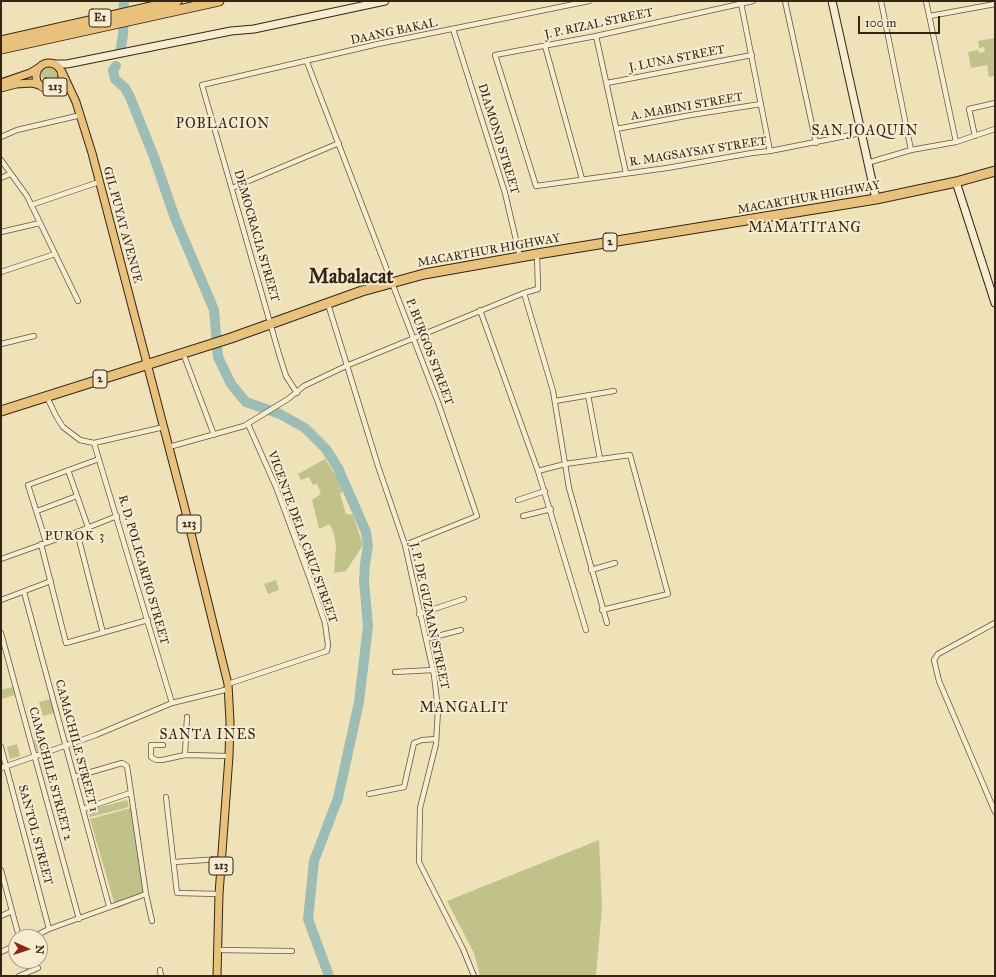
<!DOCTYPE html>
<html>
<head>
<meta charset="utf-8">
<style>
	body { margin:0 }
	#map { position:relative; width:996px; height:977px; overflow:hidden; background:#f0e2b8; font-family:"IM FELL Great Primer",serif }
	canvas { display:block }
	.frame { position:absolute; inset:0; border:2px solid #362415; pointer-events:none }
	.north { position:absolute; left:8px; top:929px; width:40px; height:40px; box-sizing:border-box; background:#f5ecd1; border:1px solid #a99c86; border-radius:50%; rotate:93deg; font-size:11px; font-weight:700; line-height:16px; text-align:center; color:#362415 }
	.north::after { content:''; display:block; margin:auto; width:14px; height:18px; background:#8f2418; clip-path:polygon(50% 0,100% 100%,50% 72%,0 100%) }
	.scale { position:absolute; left:858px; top:16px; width:82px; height:18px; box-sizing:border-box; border:2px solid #362415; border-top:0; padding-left:5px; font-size:12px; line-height:14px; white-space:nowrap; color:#362415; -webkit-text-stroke:3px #f5ecd1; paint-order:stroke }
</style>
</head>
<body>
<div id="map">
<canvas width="996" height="977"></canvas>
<div class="frame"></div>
<div class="north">N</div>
<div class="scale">100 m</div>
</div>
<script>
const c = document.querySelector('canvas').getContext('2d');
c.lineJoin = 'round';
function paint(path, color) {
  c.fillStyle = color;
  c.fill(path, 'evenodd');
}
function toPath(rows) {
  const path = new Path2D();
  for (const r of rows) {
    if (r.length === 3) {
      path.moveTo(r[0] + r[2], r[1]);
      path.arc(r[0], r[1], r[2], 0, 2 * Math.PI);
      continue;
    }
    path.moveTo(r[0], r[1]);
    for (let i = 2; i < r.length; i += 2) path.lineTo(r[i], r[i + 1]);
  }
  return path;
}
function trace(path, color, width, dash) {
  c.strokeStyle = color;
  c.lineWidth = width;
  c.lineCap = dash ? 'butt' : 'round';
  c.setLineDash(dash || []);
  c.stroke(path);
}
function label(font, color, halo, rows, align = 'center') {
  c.font = font + ' "IM FELL Great Primer",serif';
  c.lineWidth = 4;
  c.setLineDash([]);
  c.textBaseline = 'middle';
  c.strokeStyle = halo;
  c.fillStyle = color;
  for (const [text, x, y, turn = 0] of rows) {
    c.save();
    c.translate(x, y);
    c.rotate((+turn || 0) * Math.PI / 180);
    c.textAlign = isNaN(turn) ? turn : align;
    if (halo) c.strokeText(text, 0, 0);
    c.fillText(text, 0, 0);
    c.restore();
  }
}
const green = toPath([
	[995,38,995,76,989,77,987,65,971,68,968,52,978,50,979,53,985,52,984,47,979,48,978,41],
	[50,74,9],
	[325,459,345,489,340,494,346,514,353,515,363,545,346,571,334,573,336,546,334,534,330,524,319,529,312,500,321,494,317,484,313,485,309,477,301,480,298,474],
	[276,580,279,590,268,594,264,584],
	[13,687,15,695,1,699,1,690],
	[50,699,54,713,43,716,39,702],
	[45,737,48,749,37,752,34,740],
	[17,744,20,756,10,759,7,747],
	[127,800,129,807,90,817,88,810],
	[131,808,145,897,116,909,90,819],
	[599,840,602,907,596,976,480,976,474,953,447,901]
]);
const river = toPath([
	[120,53,123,35,124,1],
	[116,66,113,70,115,79,125,88,130,97,154,157,175,218,214,310,218,357,231,384,246,402,280,414,305,428,326,449,338,468,366,532,368,546,365,564,364,581,368,626,359,702,338,798,314,861,308,919,329,976]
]);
const street = toPath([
	[753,1,596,36,495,55,536,186,667,168,752,153,770,151,861,133],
	[785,1,816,143],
	[881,1,911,150],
	[926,1,956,142],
	[741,3,770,151],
	[930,16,995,4],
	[453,29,505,193,520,257],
	[596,36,626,173],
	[545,46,582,179],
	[307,62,439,405,477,516,405,545],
	[607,83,752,55],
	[616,129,691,115,761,104],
	[975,136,969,109,995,103],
	[1,137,17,130,81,115],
	[1,160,27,196,78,301],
	[867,163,911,150,956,142,995,129],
	[1,178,10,174],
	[232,188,339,143],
	[31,205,99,182],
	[1,232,40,223],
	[1,272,55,254],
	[524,293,553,391,569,488,607,623],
	[328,304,378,466,405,545,434,675,438,710,436,744,420,808,419,862,463,949,474,976],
	[480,310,538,471,586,630],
	[1,344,34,336],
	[183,353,214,435],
	[297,393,286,376,279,354,202,85,378,44,589,1],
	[588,395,600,459],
	[47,397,56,416,63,427,80,440,94,443,164,427],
	[555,401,614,391],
	[94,443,172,703],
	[169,447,244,426,288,399,304,386,346,366,524,293,538,289,537,254],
	[68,470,88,527],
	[538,471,565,464,630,455,668,594,602,610],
	[518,500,545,491],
	[37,511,77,496],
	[523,516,551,509],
	[77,532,103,633],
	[46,542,28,485,99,459],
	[41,544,66,643,148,620],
	[1,559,77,532,117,516],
	[591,570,615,563],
	[24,592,109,906],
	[1,600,51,581],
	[419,614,464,599],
	[995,623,938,654,934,660,939,681,995,812],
	[1,633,79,919],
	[426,639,461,630],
	[395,672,433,670],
	[228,684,327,651,328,645,325,623,310,579,276,487,248,424],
	[163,745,151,745,151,757,156,760,162,760,185,755,229,756],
	[1,747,49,929],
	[185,755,187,717],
	[1,768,96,735,172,703,229,689],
	[74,777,122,763,127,766,146,894,152,921],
	[369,794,404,787,414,743,422,740,436,739],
	[166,797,177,893,219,894],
	[83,809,130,793],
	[174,862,221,859],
	[1,870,19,937],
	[1,916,12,911],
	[33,937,49,929,146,894],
	[218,950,292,951],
	[1,952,16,945],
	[160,970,161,976],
	[19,976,38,968]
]);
const secondary = toPath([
	[832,1,876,199],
	[55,64,67,64,231,31,254,29,385,1],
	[956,182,995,303]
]);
const primary = toPath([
	[49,76,13],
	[62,72,76,102,92,153,184,505,228,684,230,722,229,756,219,894,217,976],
	[1,83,30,73,40,67],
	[1,88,16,84,32,83,42,86]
]);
const highway = toPath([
	[1,41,177,1],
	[1,49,219,1],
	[1,411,231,338,362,291,424,274,537,254,876,199,956,182,995,171]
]);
const shields = [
	[100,18,22],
	[55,87,24],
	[610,242,14],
	[100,379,14],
	[189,524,24],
	[221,866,24]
];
const shieldNames = [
	["E1",100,18],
	["213",55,87],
	["2",610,242],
	["2",100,379],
	["213",189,524],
	["213",221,866]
];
const streetNames = [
	["J. P. RIZAL STREET",599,24,-12],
	["DAANG BAKAL",394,32,-12],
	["J. LUNA STREET",677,59,-11],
	["A. MABINI STREET",687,107,-10],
	["DIAMOND STREET",498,139,73],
	["R. MAGSAYSAY STREET",698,152,-9],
	["MACARTHUR HIGHWAY",809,198,-10],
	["GIL PUYAT AVENUE",122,225,75],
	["DEMOCRACIA STREET",256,236,74],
	["MACARTHUR HIGHWAY",489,251,-10],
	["P. BURGOS STREET",429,352,69],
	["VICENTE DELA CRUZ STREET",302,537,70],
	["R. D. POLICARPIO STREET",143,570,74],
	["J. P. DE GUZMAN STREET",429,616,78],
	["CAMACHILE STREET 1",76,746,75],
	["CAMACHILE STREET 2",50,774,75],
	["SANTOL STREET",35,835,75]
];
const neighbourhoodNames = [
	["PUROK 3",75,537]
];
const quarterNames = [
	["POBLACION",223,125],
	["SAN JOAQUIN",865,132],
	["MAMATITANG",805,229],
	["MANGALIT",464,709],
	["SANTA INES",208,736]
];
const townNames = [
	["Mabalacat",351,278]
];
paint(green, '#c1c18a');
trace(river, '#9bbdb6', 10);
trace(street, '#64543e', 6);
trace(secondary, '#362415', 9);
trace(primary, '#362415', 9);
trace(highway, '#362415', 11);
trace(street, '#f5ecd1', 4.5);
trace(secondary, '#f5ecd1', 7);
trace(primary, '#e8c17c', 7);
trace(highway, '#e8c17c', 9);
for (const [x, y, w] of shields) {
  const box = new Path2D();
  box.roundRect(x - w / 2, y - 9, w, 18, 3);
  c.fillStyle = '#f5ecd1';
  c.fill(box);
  trace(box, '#362415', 1);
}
label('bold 11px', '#362415', null, shieldNames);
label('12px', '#362415', '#f5ecd1', streetNames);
c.letterSpacing = '1px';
label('13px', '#362415', '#f5ecd1', neighbourhoodNames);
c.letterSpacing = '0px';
c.letterSpacing = '1px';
label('14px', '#362415', '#f5ecd1', quarterNames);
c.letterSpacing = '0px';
label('bold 20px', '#362415', '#f5ecd1', townNames);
</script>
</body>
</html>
